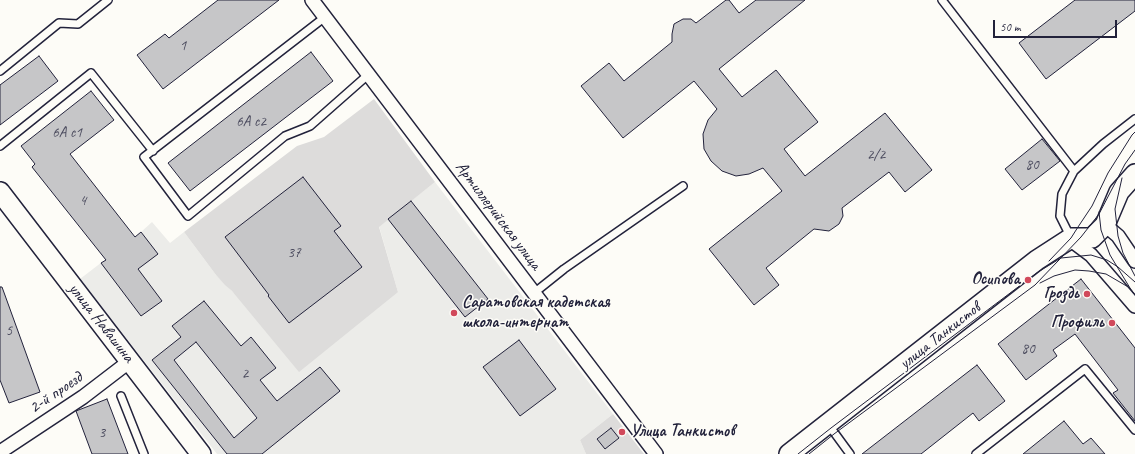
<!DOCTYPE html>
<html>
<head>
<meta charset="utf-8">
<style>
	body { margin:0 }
	#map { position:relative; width:1135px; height:454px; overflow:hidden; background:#fdfcf7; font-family:Caveat,sans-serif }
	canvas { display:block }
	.scale { position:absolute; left:993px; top:20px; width:124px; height:18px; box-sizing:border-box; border:2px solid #22223b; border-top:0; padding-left:5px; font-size:12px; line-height:14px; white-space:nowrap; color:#22223b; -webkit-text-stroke:3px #fdfcf7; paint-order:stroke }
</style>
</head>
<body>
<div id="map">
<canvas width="1135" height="454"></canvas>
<div class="scale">50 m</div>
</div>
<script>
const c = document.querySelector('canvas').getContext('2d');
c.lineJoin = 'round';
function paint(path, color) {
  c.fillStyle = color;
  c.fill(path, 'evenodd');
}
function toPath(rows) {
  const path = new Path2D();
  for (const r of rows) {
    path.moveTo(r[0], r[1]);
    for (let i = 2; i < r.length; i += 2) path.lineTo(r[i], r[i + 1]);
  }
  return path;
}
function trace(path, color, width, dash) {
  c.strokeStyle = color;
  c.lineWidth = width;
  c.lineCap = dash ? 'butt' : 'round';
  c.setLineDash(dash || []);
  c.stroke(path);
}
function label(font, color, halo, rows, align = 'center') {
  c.font = font + ' Caveat,sans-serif';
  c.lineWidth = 3;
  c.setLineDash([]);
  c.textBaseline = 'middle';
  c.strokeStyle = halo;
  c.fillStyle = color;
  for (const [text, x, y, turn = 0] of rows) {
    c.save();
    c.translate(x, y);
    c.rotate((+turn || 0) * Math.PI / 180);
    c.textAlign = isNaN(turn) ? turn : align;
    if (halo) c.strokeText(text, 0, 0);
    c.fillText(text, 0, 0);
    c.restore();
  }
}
const built = toPath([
	[435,182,613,414,580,440,586,454,217,454,80,279,141,232,152,222,170,243,184,232,216,275,234,293,398,292,379,226]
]);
const green = toPath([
	[374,99,435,182,379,227,398,292,299,372,232,291,225,285,216,275,184,232,297,146,324,137],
	[613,414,644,454,586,454,580,440]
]);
const building = toPath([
	[218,0,279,0,163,89,137,55,165,34,169,38,218,0],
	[726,0,729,0,739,13,756,0,805,0,719,69,742,97,776,70,818,122,784,149,805,176,885,113,932,170,905,192,889,172,842,208,843,216,839,224,829,231,814,229,766,268,779,285,754,305,709,249,782,191,763,168,749,174,736,176,722,171,711,161,704,149,703,134,708,120,717,109,694,81,623,138,581,86,609,63,624,81,672,42,672,34,674,24,683,19,691,19,696,23,726,0],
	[1075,0,1135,0,1135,11,1046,79,1019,43,1075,0],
	[311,52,333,81,190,191,168,163,311,52],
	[39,56,58,81,0,125,0,85,39,56],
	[91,91,114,120,70,154,135,237,141,232,158,254,138,269,162,301,141,316,101,263,106,260,32,167,35,164,21,146,91,91],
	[1042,139,1060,161,1022,190,1005,169,1042,139],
	[303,177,341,226,334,231,362,267,289,323,268,296,269,295,225,237,303,177],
	[411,201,488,299,465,317,388,219,411,201],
	[1081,279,1135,348,1135,421,1113,393,1118,390,1075,334,1053,350,1057,356,1026,380,998,344,1081,279],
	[0,287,2,287,40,392,9,403,0,380,0,287],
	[204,301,241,346,251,337,276,368,260,380,277,401,320,367,340,391,262,454,227,454,152,360,181,337,172,326,204,301],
	[196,342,257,418,234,438,174,360,196,342],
	[519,340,556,389,520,416,483,367,519,340],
	[977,365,1005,401,979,421,973,413,921,454,862,454,977,365],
	[107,399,128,454,92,454,76,411,107,399],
	[1064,421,1083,444,1091,438,1105,454,1023,454,1064,421],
	[611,428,619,438,605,449,597,439,611,428]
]);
const lane = toPath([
	[942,0,1074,171],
	[325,17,144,157,188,216,285,136,310,126,369,74],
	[0,71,59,23,78,24,108,0],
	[0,146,91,73,153,151],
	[1071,238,1060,216,1062,194,1074,171,1103,144,1135,119],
	[534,293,564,269,683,186],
	[121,396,144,454],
	[828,424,850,454],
	[976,454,1085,369,1135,430]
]);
const street = toPath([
	[312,0,656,454],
	[1105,225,1118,236,1135,261],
	[1071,238,1075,243,1091,255,1135,306],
	[0,452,83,397,130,361]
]);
const secondary = toPath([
	[0,192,201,454],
	[789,454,1037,260,1071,238,1092,238,1105,225,1119,192,1135,174]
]);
const tram = toPath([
	[1122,178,1115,209,1118,236,1123,253,1135,276],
	[1099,212,1101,230,1110,255,1130,288],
	[1049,261,1071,238,1078,227,1092,206,1108,173,1132,135,1135,132],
	[1040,283,1054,276,1075,270,1089,271,1106,274,1130,288,1135,295],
	[798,454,831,428,1038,272,1061,258,1091,255,1107,260,1118,267,1135,282],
	[809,454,834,434,1035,285,1081,237,1099,214,1125,164,1135,150]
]);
const markers = [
	[1028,280,4,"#d1495b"],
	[1087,294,4,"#d1495b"],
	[454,313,4,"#d1495b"],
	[1112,323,4,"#d1495b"],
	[622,432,4,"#d1495b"]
];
const numberNames = [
	["1",183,46],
	["6А с2",251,122],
	["6А с1",67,133],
	["2/2",876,155],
	["80",1032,165],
	["4",83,201],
	["37",294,253],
	["5",9,331],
	["80",1028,349],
	["2",245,374],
	["3",102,433]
];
const streetNames = [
	["Артиллерийская улица",498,216,53],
	["улица Навашина",101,323,52],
	["улица Танкистов",940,336,-38],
	["2-й проезд",56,393,-34]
];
const poiNames = [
	["Осипова",1020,280],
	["Гроздь",1079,294],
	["Саратовская кадетская",462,303,"left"],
	["школа-интернат",462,323,"left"],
	["Профиль",1104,323],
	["Улица Танкистов",630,432,"left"]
];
paint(built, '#ecece9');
paint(green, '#dddcdb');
paint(building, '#c6c6c8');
trace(building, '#22223b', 1);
trace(lane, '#22223b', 10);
trace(street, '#22223b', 16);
trace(secondary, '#22223b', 22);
trace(lane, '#fdfcf7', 7);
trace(street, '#fdfcf7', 13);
trace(secondary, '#fdfcf7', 19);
trace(tram, '#22223b', 1);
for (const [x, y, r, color] of markers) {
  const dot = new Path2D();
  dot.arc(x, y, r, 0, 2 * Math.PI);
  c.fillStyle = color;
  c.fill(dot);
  trace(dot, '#fdfcf7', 1.5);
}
label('15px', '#4b4b5e', null, numberNames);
label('17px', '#22223b', '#fdfcf7', streetNames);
label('bold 17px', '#22223b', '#fdfcf7', poiNames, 'right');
</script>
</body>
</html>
